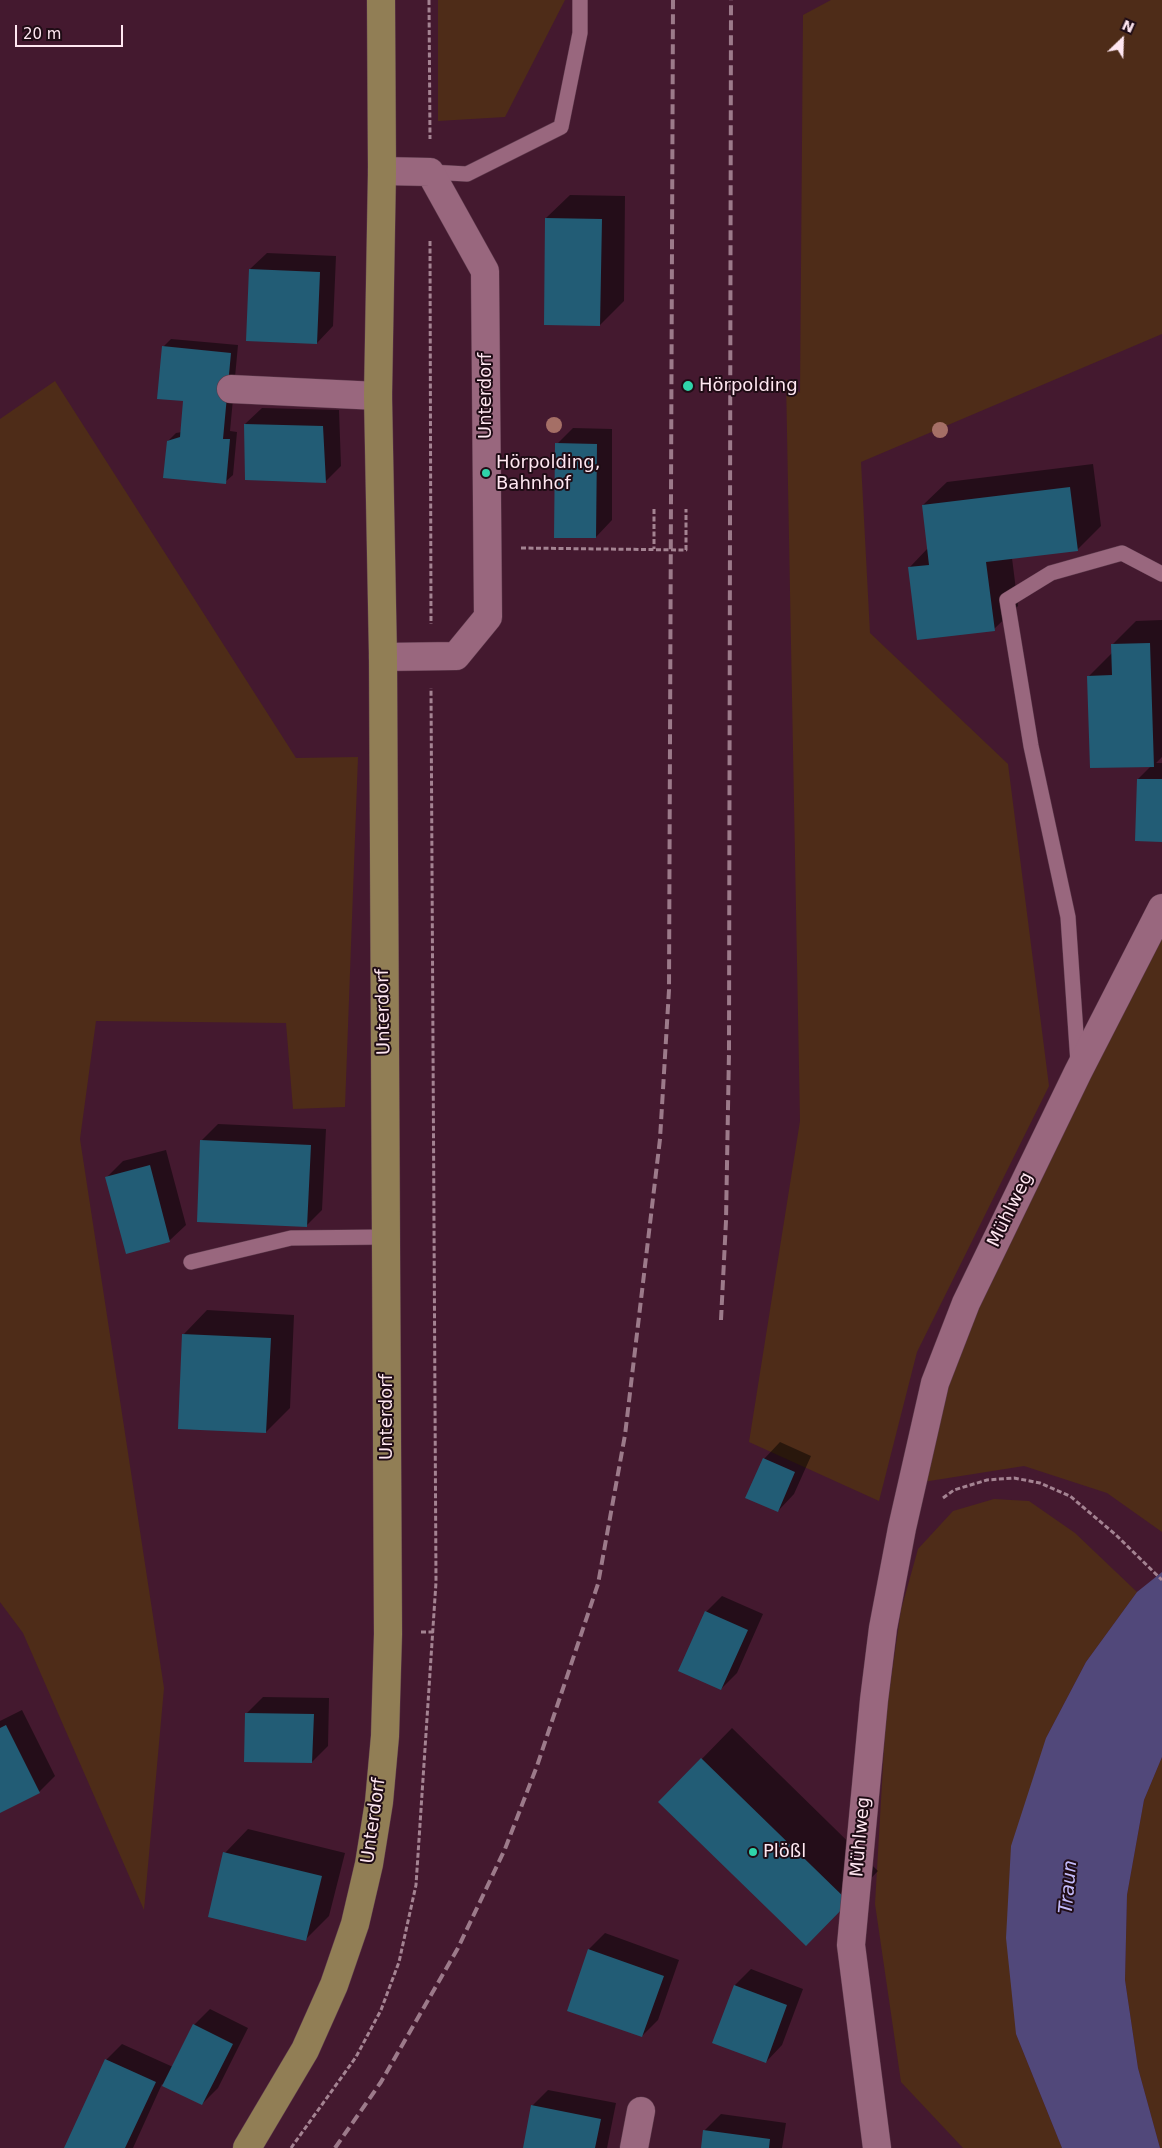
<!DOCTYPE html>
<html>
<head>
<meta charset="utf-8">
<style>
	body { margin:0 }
	#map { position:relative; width:1162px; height:2148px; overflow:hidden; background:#44192f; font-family:"DejaVu Sans",sans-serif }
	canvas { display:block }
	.north { position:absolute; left:1097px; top:15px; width:50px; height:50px; -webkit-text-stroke:4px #1f0c15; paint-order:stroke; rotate:24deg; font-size:14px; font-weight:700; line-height:20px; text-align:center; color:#ffe7f1 }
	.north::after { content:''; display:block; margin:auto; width:18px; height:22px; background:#ffe7f1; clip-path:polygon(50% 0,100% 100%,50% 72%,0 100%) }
	.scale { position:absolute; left:15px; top:25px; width:108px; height:22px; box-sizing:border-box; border:2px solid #ffe7f1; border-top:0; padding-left:6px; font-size:15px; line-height:18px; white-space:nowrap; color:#ffe7f1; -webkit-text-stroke:4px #1f0c15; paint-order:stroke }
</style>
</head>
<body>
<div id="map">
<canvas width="1162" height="2148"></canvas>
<div class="north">N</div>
<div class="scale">20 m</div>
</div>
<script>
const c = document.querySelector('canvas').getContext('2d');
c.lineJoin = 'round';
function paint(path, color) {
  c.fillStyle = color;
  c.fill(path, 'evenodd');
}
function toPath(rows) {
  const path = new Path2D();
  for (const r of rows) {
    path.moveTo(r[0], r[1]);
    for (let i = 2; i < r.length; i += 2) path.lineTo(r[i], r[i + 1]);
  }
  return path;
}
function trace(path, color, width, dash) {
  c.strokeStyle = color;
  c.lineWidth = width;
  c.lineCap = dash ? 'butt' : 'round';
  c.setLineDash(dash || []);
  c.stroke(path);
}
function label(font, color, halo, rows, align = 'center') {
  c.font = font + ' "DejaVu Sans",sans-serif';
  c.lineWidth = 4;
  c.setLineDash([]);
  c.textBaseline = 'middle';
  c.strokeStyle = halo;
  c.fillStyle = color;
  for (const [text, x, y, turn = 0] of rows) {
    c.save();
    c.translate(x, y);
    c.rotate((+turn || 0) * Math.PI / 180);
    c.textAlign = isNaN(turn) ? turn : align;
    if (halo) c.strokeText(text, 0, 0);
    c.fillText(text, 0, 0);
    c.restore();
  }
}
const green = toPath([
	[438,0,565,0,505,117,438,121],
	[831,0,1162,0,1162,334,861,462,870,633,1008,764,1049,1086,917,1352,879,1501,749,1442,800,1121,786,379,800,393,803,15],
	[55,381,296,758,358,757,345,1107,293,1109,286,1023,96,1021,80,1139,164,1688,144,1910,23,1633,0,1602,0,419],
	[1162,920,1162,1532,1107,1493,1024,1466,923,1482,950,1357],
	[994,1499,1029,1501,1075,1533,1137,1592,1086,1662,1046,1738,1016,2034,1062,2148,963,2148,901,2082,875,1904,886,1714,901,1610,918,1549,953,1511],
	[1162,1757,1162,2148,1160,2148,1138,2068,1125,1980,1127,1895,1144,1800]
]);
const water = toPath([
	[1162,1572,1162,1757,1144,1800,1127,1895,1125,1980,1138,2068,1160,2148,1062,2148,1016,2034,1006,1938,1011,1846,1046,1738,1086,1662,1137,1592]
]);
const shadow = toPath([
	[570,195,625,196,624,301,600,325,546,218],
	[267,253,336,256,333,326,317,343,250,269],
	[171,339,238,345,230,431,237,432,233,475,225,482,168,441,176,433,182,432,185,400,163,347],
	[262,408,339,410,341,466,325,482,245,424],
	[573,428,612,429,612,520,596,537,557,444],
	[1093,464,1101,526,1077,550,1012,558,1018,606,994,629,909,568,928,548,923,505,947,482],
	[1162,620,1162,757,1156,763,1162,763,1162,840,1138,779,1152,765,1089,676,1113,652,1113,644,1136,621],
	[218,1124,326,1129,322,1210,306,1226,202,1140],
	[166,1150,186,1225,169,1241,107,1177,123,1161],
	[207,1310,294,1315,290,1408,266,1432,184,1334],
	[780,1442,811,1456,794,1494,778,1511,764,1459],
	[722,1596,763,1614,737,1673,721,1689,706,1612],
	[263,1697,329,1698,328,1746,312,1762,247,1713],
	[22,1710,55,1776,39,1792,0,1811,0,1721],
	[732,1728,878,1871,806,1945,660,1802],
	[248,1829,345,1853,329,1916,305,1940,225,1853],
	[605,1933,679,1960,658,2020,642,2036,568,2010,589,1949],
	[751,1969,803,1989,782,2045,766,2062,735,1985],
	[210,2009,248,2028,218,2088,202,2104,162,2084,133,2148,68,2148,106,2060,122,2044,173,2067,194,2025],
	[548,2090,616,2103,607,2148,524,2148,532,2106],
	[721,2114,786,2123,782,2148,702,2148,705,2130]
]);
const building = toPath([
	[545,218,602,219,600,326,544,325],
	[249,269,320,272,317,344,246,341],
	[162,346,231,353,223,439,230,439,226,484,163,478,167,441,180,437,183,401,157,399],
	[244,424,323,426,326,483,245,480],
	[555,443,597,444,596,538,554,538],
	[1070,487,1078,551,986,562,995,631,917,640,908,567,929,565,922,505],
	[1150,643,1154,767,1090,768,1087,676,1112,675,1111,644],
	[1137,779,1162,779,1162,842,1135,841],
	[200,1140,311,1145,307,1227,197,1222],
	[150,1165,170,1242,126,1254,105,1177],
	[182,1334,271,1338,266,1433,178,1429],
	[763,1458,795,1472,778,1512,745,1498],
	[705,1611,748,1630,721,1690,678,1671],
	[245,1713,314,1714,312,1763,244,1762],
	[6,1725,40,1793,0,1813,0,1728],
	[701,1758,849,1902,806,1946,658,1802],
	[223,1852,322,1876,306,1941,208,1917],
	[588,1949,664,1976,642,2037,567,2011],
	[734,1985,787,2005,766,2063,712,2043],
	[193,2024,233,2044,202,2105,162,2086],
	[105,2059,156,2082,125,2148,64,2148],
	[531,2105,601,2119,595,2148,523,2148],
	[703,2130,770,2139,769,2148,701,2148]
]);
const path = toPath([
	[429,0,430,139],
	[430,241,431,624],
	[654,509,654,549],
	[521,548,686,550,686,509],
	[943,1498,954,1490,987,1480,1014,1478,1040,1483,1070,1496,1116,1535,1162,1580],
	[421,1632,433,1632],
	[291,2148,356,2057,381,2010,399,1962,416,1885,436,1582,431,688]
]);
const lane = toPath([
	[430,172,467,174,561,127,580,33,580,0],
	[1078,1063,1068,917,1031,746,1007,600,1051,573,1122,553,1162,574],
	[191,1262,291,1238,385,1237]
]);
const street = toPath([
	[382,171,430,172,485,271,488,617,456,656,383,657],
	[231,389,378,396],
	[634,2148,641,2111],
	[877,2148,851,1945,874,1700,883,1628,902,1528,935,1383,966,1303,1078,1072,1162,908]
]);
const primary = toPath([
	[247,2148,305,2050,334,1985,355,1924,369,1864,379,1802,385,1736,388,1634,383,657,378,396,382,171,381,0]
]);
const rail = toPath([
	[721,1320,726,1221,729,1052,731,0],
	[335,2148,381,2082,458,1948,505,1849,537,1766,598,1584,625,1435,660,1139,669,990,673,0]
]);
const trees = [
	[554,425],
	[940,430]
];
const markers = [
	[688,386,6,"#2fd4aa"],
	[486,473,5,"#2fd4aa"],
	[753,1852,5,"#2fd4aa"]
];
const poiNames = [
	["Hörpolding",699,386],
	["Hörpolding,",496,463],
	["Bahnhof",496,484],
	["Plößl",763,1852]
];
const streetNames = [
	["Unterdorf",486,396,-90],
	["Unterdorf",384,1012,-91],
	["Mühlweg",1011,1210,-64],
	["Unterdorf",387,1417,-90],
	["Unterdorf",374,1821,-82],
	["Mühlweg",861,1837,-85]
];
const waterNames = [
	["Traun",1069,1887,-85]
];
paint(green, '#4e2c18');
paint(water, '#51487a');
paint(shadow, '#0007');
paint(building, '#225c75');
trace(lane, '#5c394b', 16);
trace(street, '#5c394b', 29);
trace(primary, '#5c394b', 29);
trace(path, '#a48392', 3, [5, 2.5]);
trace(lane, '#99677e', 15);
trace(street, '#99677e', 28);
trace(primary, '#917e55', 28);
trace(rail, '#9c7a8a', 4, [10, 5]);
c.fillStyle = '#a56f66';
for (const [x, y] of trees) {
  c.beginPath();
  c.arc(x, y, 8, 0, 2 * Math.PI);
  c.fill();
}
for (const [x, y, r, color] of markers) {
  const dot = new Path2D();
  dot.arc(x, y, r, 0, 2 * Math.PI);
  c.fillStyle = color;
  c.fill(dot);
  trace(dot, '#1f0c15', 2);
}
label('18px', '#ffe7f1', '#1f0c15', poiNames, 'left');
label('18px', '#ffe7f1', '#1f0c15', streetNames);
label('italic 19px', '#c5bdfc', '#1f0c15', waterNames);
</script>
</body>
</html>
